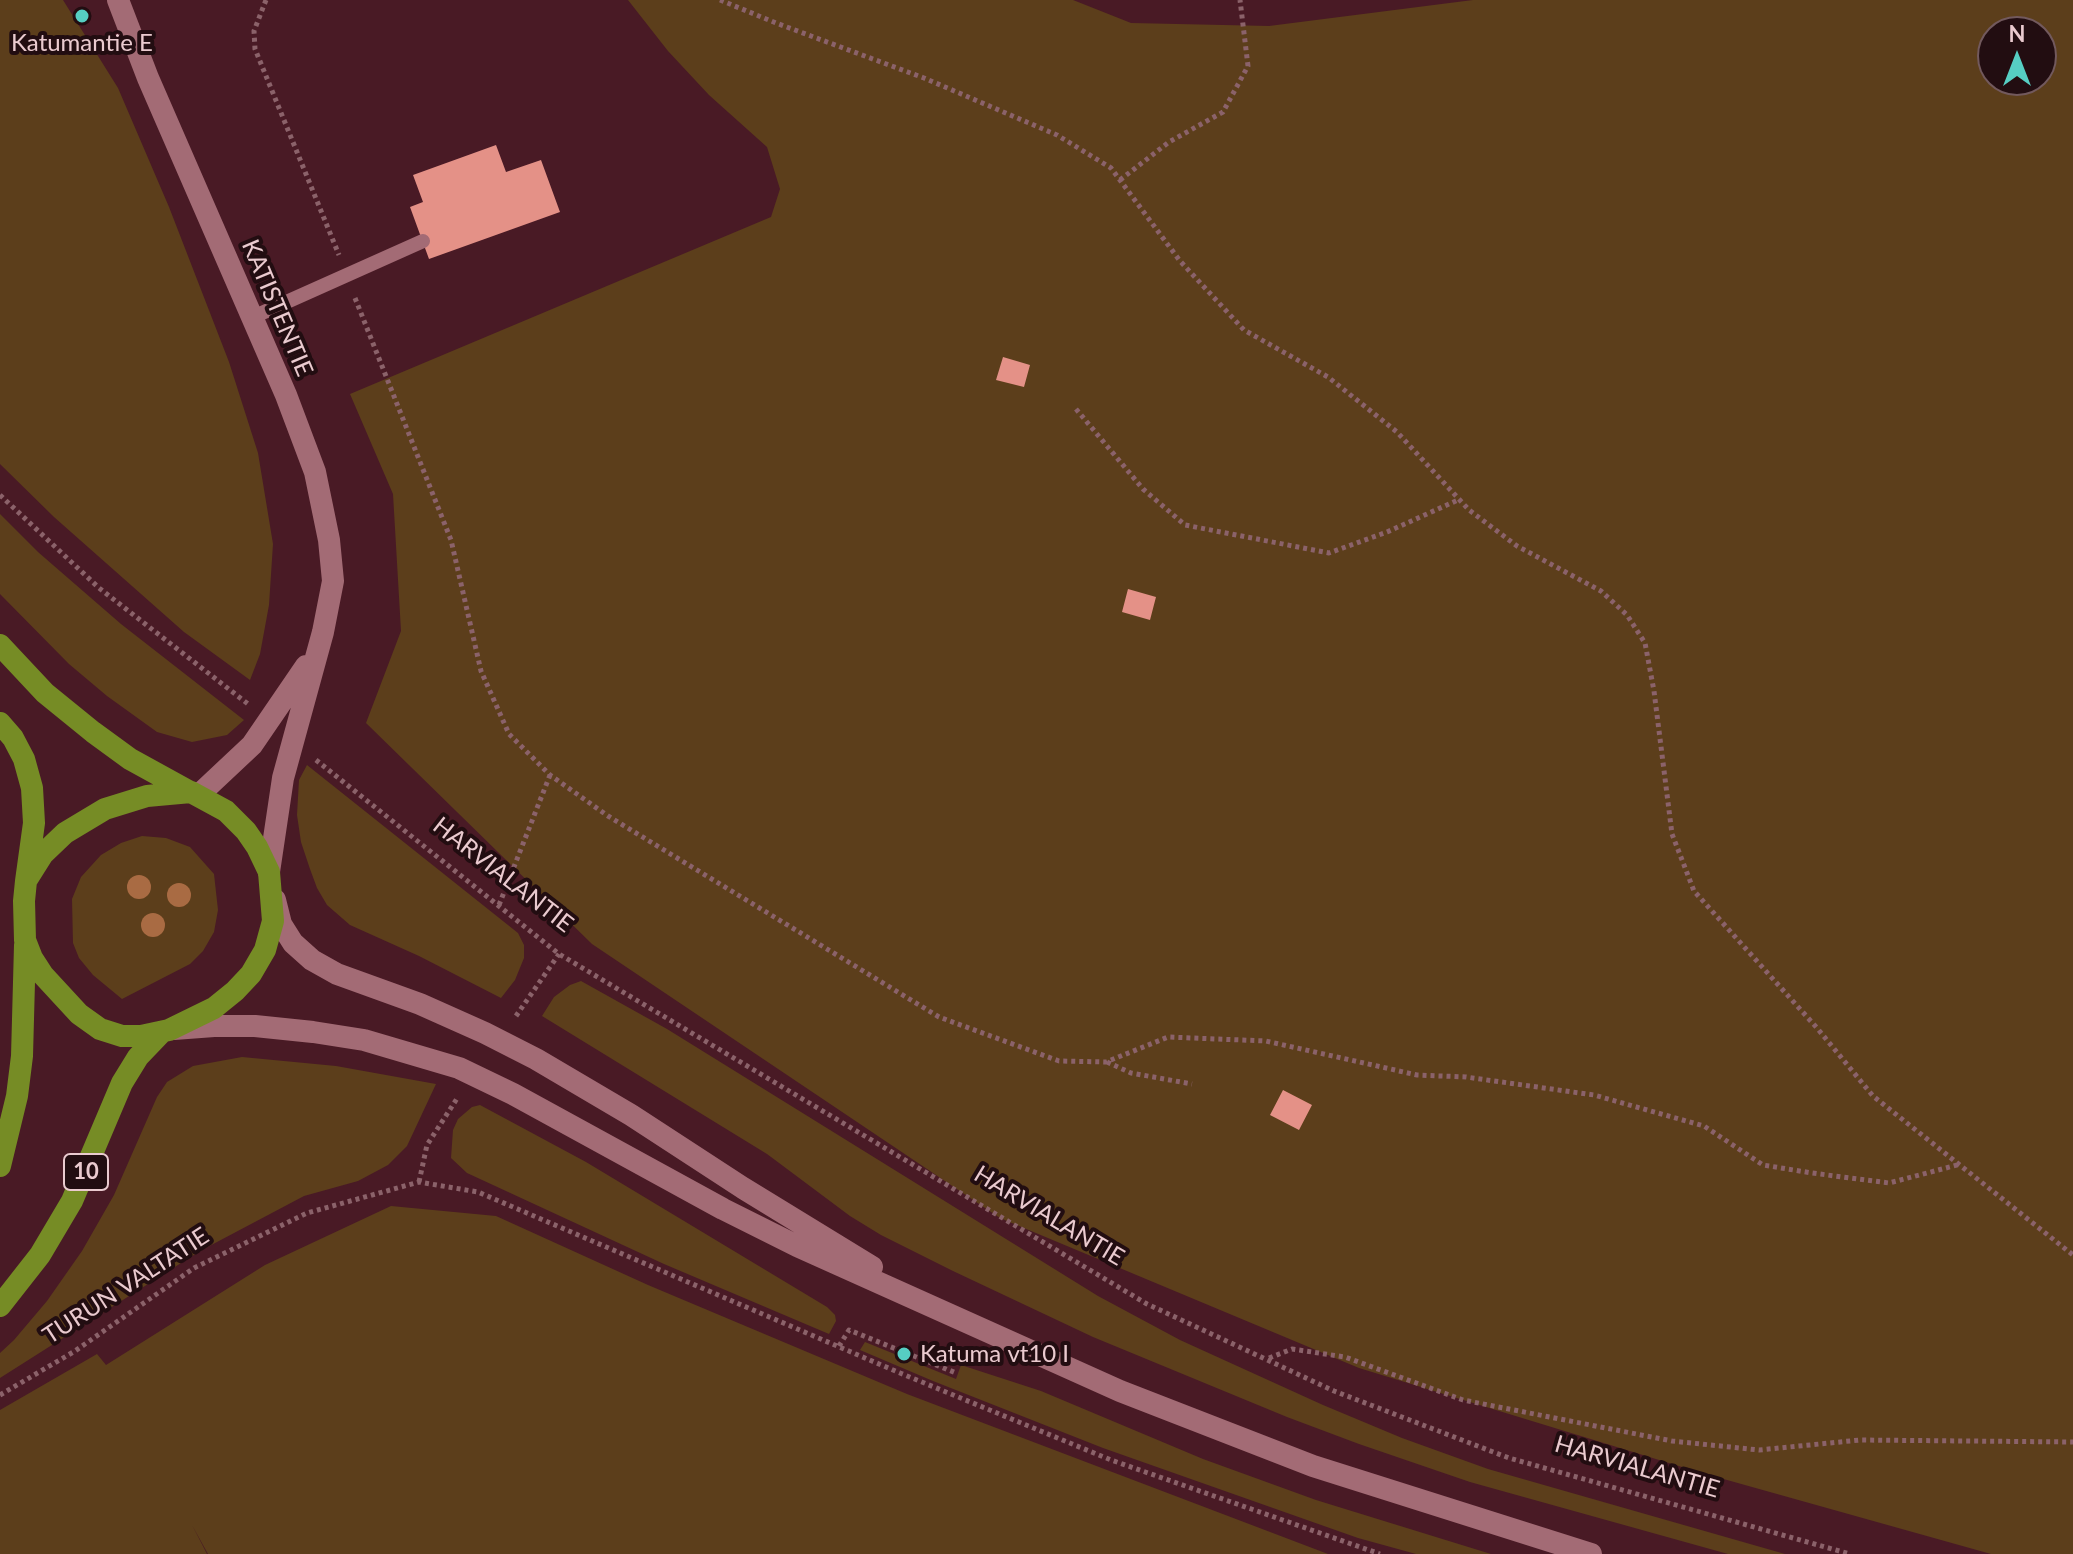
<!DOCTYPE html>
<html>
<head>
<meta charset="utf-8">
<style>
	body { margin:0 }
	#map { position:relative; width:2073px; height:1554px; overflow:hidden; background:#491a25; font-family:Lato,sans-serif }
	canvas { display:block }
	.north { position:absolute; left:1977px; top:16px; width:80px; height:80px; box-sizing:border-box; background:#220d11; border:2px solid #72595d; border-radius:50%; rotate:0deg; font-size:22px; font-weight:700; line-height:32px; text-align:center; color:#eacacf }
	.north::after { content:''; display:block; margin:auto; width:28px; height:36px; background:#56cec3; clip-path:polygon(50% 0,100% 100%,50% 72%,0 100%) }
</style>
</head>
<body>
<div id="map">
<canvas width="2073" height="1554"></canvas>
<div class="north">N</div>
</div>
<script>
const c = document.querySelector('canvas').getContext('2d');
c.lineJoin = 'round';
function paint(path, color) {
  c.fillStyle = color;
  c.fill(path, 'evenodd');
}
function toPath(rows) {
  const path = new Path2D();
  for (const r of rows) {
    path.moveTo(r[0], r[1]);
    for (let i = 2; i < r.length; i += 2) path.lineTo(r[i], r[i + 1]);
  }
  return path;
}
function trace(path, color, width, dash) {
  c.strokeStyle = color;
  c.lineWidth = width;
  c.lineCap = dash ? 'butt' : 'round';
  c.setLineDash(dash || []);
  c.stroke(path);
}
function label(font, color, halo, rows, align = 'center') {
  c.font = font + ' Lato,sans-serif';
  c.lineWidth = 8;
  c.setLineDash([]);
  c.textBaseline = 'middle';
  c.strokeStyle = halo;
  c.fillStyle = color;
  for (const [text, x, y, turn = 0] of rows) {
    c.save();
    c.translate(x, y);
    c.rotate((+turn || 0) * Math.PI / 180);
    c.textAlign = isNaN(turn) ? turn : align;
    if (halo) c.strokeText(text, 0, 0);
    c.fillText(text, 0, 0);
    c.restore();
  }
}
const green = toPath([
	[0,0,63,0,118,88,169,207,229,362,258,453,273,544,269,605,260,654,250,680,184,632,54,517,0,464],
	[628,0,1073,0,1131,23,1269,26,1473,0,2073,0,2073,1554,1991,1554,1695,1471,1359,1368,1000,1218,592,944,366,723,401,631,393,494,350,394,771,217,780,189,767,147,709,95,668,51],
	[1993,32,2041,32,2041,80,1993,80],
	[0,514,38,552,121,624,244,720,227,735,192,742,157,732,107,696,69,664,0,594],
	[307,765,518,933,524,945,524,958,515,980,501,998,419,956,350,925,327,905,317,888,310,869,301,842,297,815,299,780],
	[142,836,166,838,190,847,214,874,218,910,214,932,203,951,190,964,122,999,93,975,79,958,73,943,72,899,81,877,101,855,121,843],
	[581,981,667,1029,1098,1296,1180,1340,1323,1405,1402,1438,1488,1469,1785,1554,1728,1554,1470,1482,1359,1444,1287,1417,1093,1337,953,1271,881,1235,850,1216,767,1154,542,1016,554,997,570,985],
	[242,1057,336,1066,436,1084,407,1146,388,1165,358,1181,304,1196,200,1251,0,1378,0,1353,14,1340,47,1301,82,1251,114,1195,157,1097,167,1082,193,1066],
	[480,1105,586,1162,827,1307,835,1315,836,1321,829,1334,664,1264,467,1173,451,1158,453,1130,458,1119,472,1107],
	[391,1206,496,1216,648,1285,907,1394,1328,1554,208,1554,192,1525,207,1554,0,1554,0,1410,97,1354,106,1365,265,1265],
	[865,1342,956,1379,961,1365,1041,1391,1203,1459,1316,1500,1491,1554,1416,1554,1358,1538,1103,1448,933,1381,860,1350]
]);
const building = toPath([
	[496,145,506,172,541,160,560,212,429,259,410,207,423,202,413,175],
	[1003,357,1030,365,1024,387,996,380],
	[1128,589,1156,597,1150,620,1122,612],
	[1283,1090,1312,1105,1299,1130,1270,1115]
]);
const path = toPath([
	[266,0,254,31,255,49,339,255],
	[720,0,776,23,924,78,1057,135,1111,168,1180,261,1244,330,1328,377,1397,432,1469,510,1517,546,1601,591,1627,615,1645,643,1654,691,1672,834,1694,891,1817,1028,1873,1096,2073,1255],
	[1120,180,1169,142,1223,112,1248,66,1240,0],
	[355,298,451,540,481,671,509,734,550,775,608,816,939,1017,1059,1061,1106,1062,1168,1037,1266,1041,1417,1075,1466,1077,1594,1095,1704,1126,1763,1165,1812,1173,1889,1183,1961,1164],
	[1076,409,1143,489,1185,525,1329,553,1387,532,1458,500],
	[0,495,99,588,248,704],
	[316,760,559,954,1147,1304,1334,1391,1509,1458,1850,1554],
	[499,905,550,775],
	[516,1016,559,954],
	[1107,1062,1131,1073,1192,1084],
	[419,1182,427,1145,458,1097],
	[839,1346,849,1330,956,1373],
	[1269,1358,1292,1349,1345,1357,1463,1400,1672,1441,1759,1450,1860,1440,2073,1442],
	[0,1395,75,1351,194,1268,307,1213,419,1182,478,1192,900,1373,1111,1460,1380,1554]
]);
const service = toPath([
	[253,317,423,241]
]);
const minor = toPath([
	[118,0,148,78,286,395,315,472,329,540,333,581,323,632,283,778,269,872],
	[196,794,203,791,252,745,306,666]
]);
const secondary = toPath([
	[275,900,281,924,293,943,312,960,337,974,420,1004,485,1033,536,1059,631,1115,743,1188,872,1267],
	[174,1029,214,1026,255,1026,313,1032,364,1040,459,1068,513,1094,723,1209,797,1246,1120,1391,1313,1466,1591,1554]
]);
const trunk = toPath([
	[0,645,45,693,93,732,130,759,190,792],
	[0,723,13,738,24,759,32,788,34,823,26,881,24,901,25,940,32,958,43,975,79,1014,100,1029,122,1036,141,1036,169,1030,214,1008,235,991,251,974,265,950,273,921,269,872,257,847,246,831,226,811,191,792,147,796,105,809,65,833,43,854,26,881],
	[0,1166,17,1096,22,1056,25,945],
	[0,1306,40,1255,72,1201,122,1083,138,1057,161,1033]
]);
const trees = [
	[139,887],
	[179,895],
	[153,925]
];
const markers = [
	[82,16,8,"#56cec3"],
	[904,1354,8,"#56cec3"]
];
const shields = [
	[86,1172,44]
];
const shieldNames = [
	["10",86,1172]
];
const poiNames = [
	["Katumantie E",82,43],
	["Katuma vt10 I",920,1354,"left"]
];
const streetNames = [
	["KATISTENTIE",277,308,67],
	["HARVIALANTIE",503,875,38],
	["HARVIALANTIE",1049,1216,31],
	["TURUN VALTATIE",126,1286,-33],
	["HARVIALANTIE",1637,1467,16]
];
paint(green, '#5c3e1b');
paint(building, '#e49187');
trace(path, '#8b626a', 5, [4, 4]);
trace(service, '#a36b75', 14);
trace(minor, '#a36b75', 22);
trace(secondary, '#a36b75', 22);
trace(trunk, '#768c25', 22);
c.fillStyle = '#a96b43';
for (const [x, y] of trees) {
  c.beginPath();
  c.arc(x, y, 12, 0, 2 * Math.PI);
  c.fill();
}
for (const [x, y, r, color] of markers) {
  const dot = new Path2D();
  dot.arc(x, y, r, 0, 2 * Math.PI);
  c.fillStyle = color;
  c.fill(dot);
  trace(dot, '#220d11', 3);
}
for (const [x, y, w] of shields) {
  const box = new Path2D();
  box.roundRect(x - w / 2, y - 18, w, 36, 6);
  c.fillStyle = '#220d11';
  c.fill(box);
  trace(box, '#eacacf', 2);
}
label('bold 22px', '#eacacf', null, shieldNames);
label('24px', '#eacacf', '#220d11', poiNames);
label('24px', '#eacacf', '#220d11', streetNames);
</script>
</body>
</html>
